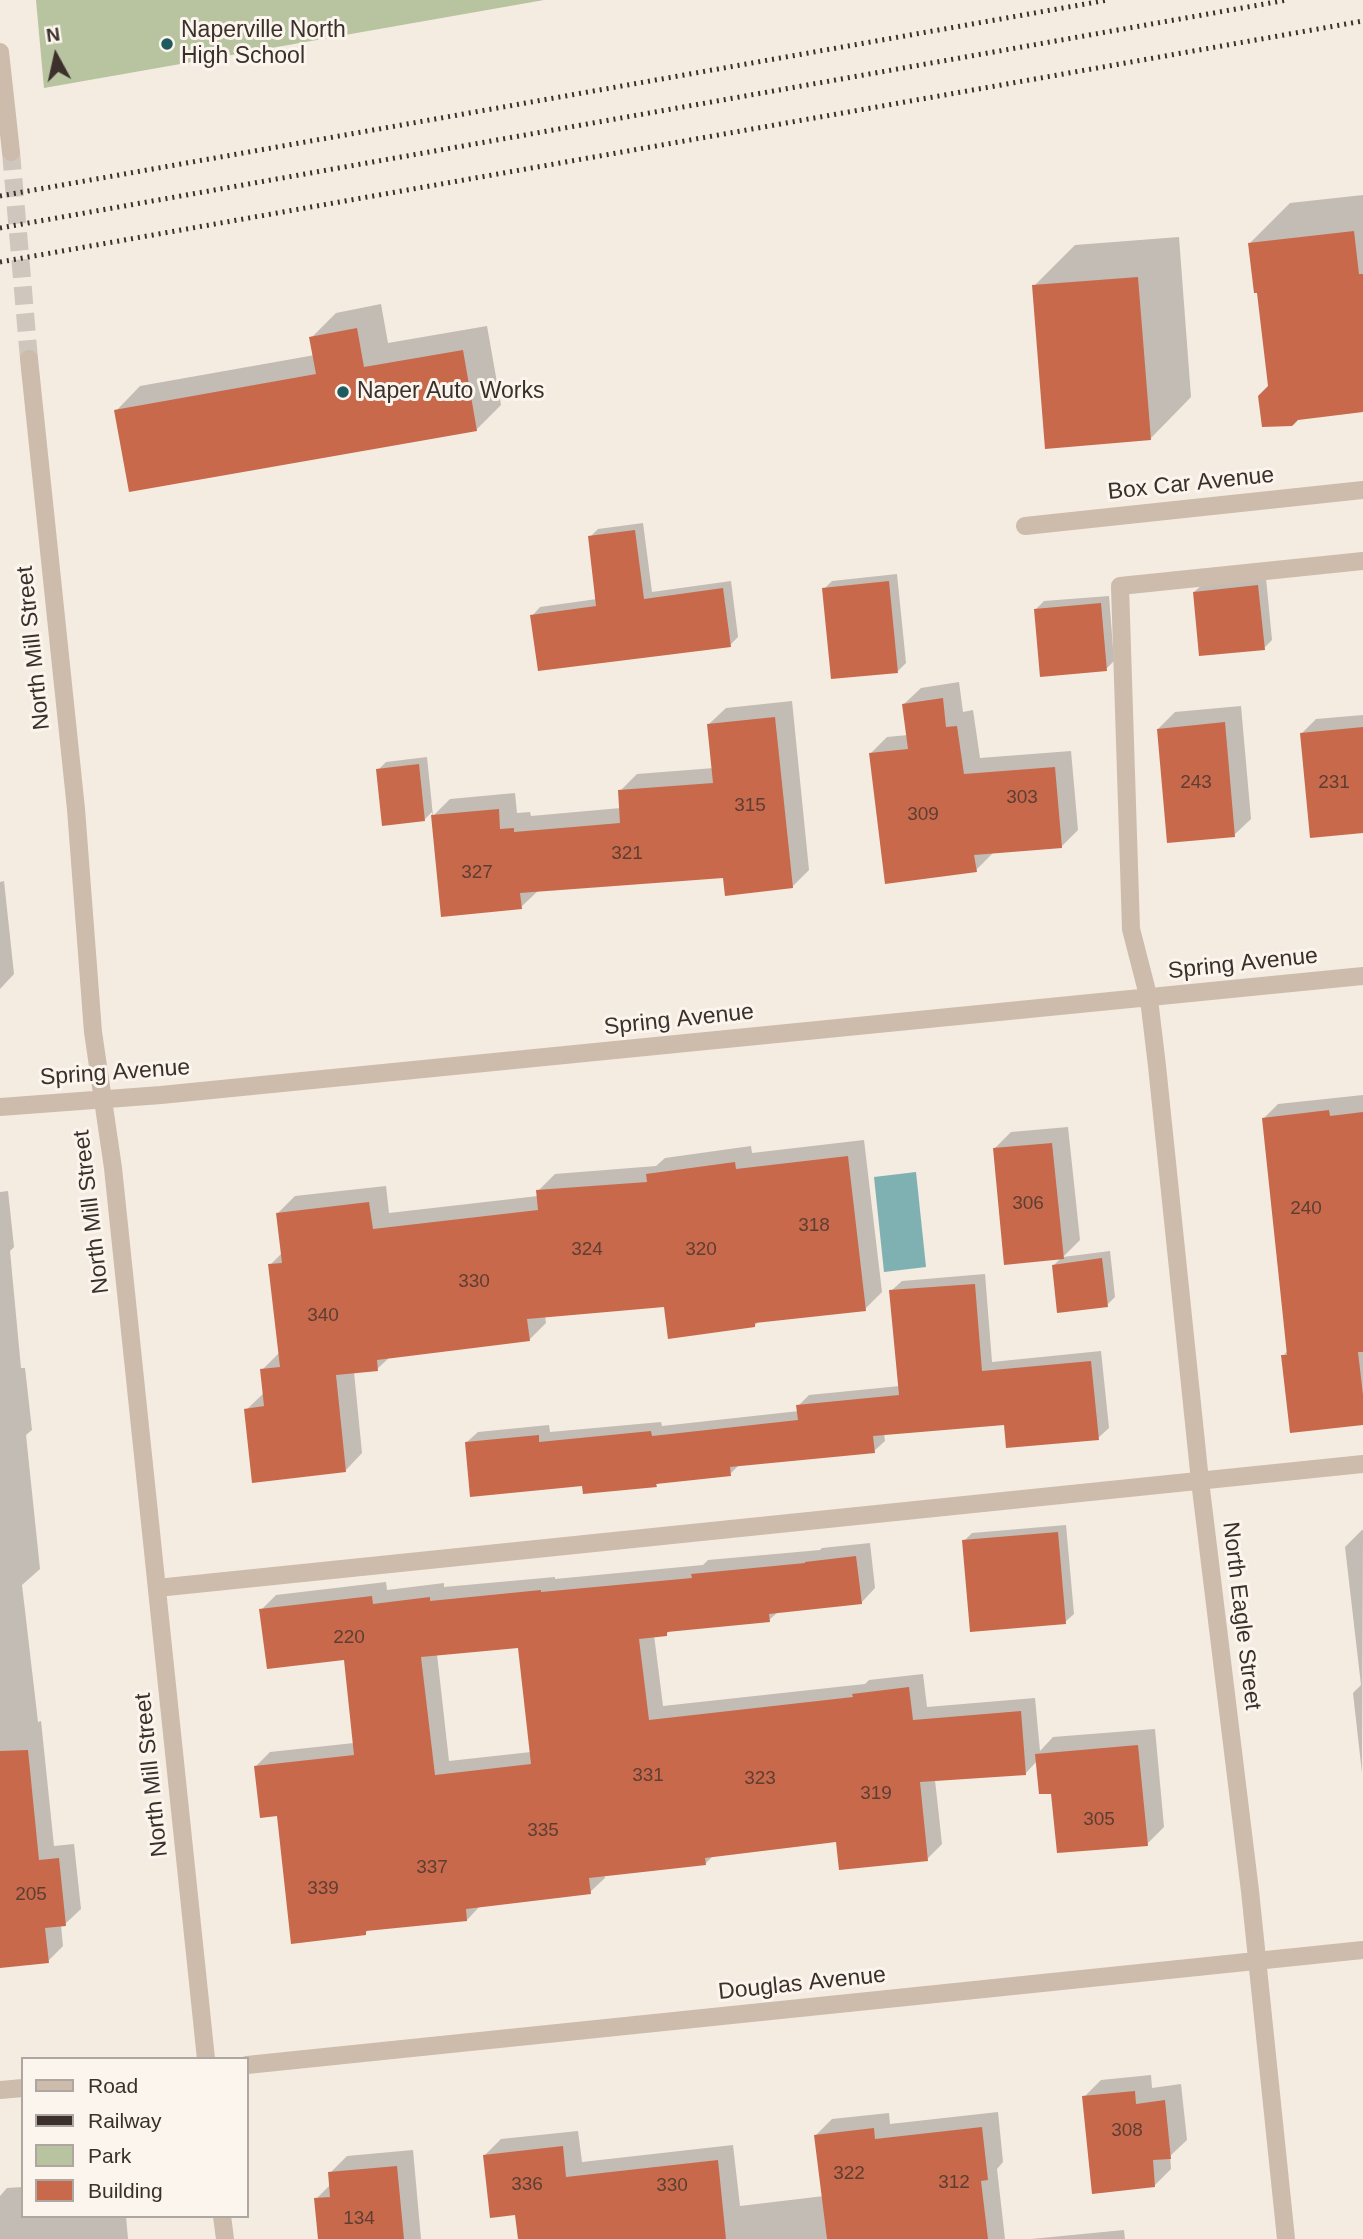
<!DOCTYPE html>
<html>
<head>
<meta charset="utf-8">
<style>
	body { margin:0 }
	#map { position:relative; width:1363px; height:2239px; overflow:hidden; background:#f4ebe1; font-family:Arial,sans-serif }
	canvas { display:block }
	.legend { position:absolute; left:21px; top:2057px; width:228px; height:161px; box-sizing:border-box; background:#fbf5ee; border:2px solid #aea6a0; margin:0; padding:9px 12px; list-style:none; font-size:21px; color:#3b302b }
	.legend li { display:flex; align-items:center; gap:14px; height:35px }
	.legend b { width:35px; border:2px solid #aea6a0 }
	.north { position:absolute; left:21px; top:21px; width:70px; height:70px; -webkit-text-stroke:5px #fbf5ee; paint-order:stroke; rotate:352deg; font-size:19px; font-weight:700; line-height:28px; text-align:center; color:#3b302b }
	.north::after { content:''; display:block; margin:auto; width:24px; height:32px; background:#3b302b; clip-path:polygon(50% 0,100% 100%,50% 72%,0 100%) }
</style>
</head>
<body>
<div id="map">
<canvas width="1363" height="2239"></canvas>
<ul class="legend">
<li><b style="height:9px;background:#cdbbac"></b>Road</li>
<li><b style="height:9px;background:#3b302b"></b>Railway</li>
<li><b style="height:19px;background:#b8c4a0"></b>Park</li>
<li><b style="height:19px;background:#c8694b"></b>Building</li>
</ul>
<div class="north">N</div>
</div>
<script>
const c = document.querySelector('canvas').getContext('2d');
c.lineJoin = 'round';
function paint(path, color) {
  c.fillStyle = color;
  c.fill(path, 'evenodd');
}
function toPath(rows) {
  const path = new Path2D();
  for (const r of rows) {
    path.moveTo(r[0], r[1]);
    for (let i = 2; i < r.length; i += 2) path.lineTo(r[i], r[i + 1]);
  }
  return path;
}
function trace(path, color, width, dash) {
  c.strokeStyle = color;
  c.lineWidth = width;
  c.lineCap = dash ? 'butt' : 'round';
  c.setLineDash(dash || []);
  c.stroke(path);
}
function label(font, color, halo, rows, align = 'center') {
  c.font = font + ' Arial,sans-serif';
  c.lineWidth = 6;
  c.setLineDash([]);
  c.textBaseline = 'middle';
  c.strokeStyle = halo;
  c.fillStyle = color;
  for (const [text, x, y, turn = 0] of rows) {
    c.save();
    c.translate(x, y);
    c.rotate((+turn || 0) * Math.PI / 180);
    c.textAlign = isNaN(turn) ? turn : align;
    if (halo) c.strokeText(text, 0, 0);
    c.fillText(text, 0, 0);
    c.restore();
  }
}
const green = toPath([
	[36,0,544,0,44,88]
]);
const water = toPath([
	[916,1172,926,1267,884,1272,874,1177]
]);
const shadow = toPath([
	[1363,195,1363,410,1297,418,1270,386,1259,291,1250,243,1290,203],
	[1179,237,1191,397,1151,438,1034,286,1075,245],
	[381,304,388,343,487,326,501,405,476,430,116,411,140,386,315,355,311,338,336,313],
	[643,523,652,592,731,581,738,637,730,645,532,616,540,607,597,599,590,537,598,529],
	[897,574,906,663,898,671,824,589,832,581],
	[1266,578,1272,640,1264,648,1194,592,1203,584],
	[1109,596,1114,661,1106,669,1035,610,1044,601],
	[959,682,963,712,973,710,980,758,1071,751,1078,830,1061,847,993,853,976,870,870,754,887,737,908,735,904,704,921,688],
	[792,701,809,870,792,887,725,876,539,890,521,907,442,915,432,812,424,820,378,770,386,762,427,757,433,816,450,799,515,793,517,813,530,812,531,816,621,808,620,791,637,774,714,768,709,724,726,708],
	[1241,706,1251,819,1234,835,1158,729,1175,712],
	[1363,715,1363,831,1302,733,1316,719],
	[4,881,14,974,0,989,0,882],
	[1363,1095,1363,1423,1283,1356,1288,1350,1263,1119,1278,1104],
	[1068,1127,1080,1240,1063,1257,1110,1251,1115,1297,1107,1305,1054,1265,1062,1257,994,1149,1011,1132],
	[864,1140,882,1292,865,1309,759,1321,755,1325,665,1305,545,1316,546,1323,529,1340,390,1357,377,1369,354,1372,362,1453,346,1470,246,1410,265,1392,262,1370,280,1352,270,1265,283,1252,278,1213,295,1196,386,1186,389,1213,538,1196,538,1191,555,1174,656,1166,665,1158,751,1146,752,1153],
	[8,1191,14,1247,10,1251,21,1368,25,1368,32,1430,26,1435,40,1569,22,1585,38,1722,41,1721,54,1846,74,1844,81,1909,65,1924,61,1925,63,1946,48,1961,0,1966,0,1192],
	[985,1274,992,1362,1101,1351,1109,1428,1098,1438,1005,1423,884,1433,885,1441,874,1451,740,1464,730,1474,660,1482,656,1485,584,1484,467,1442,478,1432,549,1425,550,1432,661,1422,662,1426,799,1411,798,1406,809,1395,900,1386,891,1291,902,1281],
	[1066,1525,1074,1614,1065,1622,964,1541,972,1533],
	[1362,1530,1363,1530,1362,1773,1353,1693,1361,1685,1345,1547],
	[870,1543,875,1588,861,1603,778,1612,769,1620,671,1630,666,1634,654,1635,663,1706,865,1684,869,1680,923,1674,927,1707,1035,1698,1040,1751,1053,1737,1155,1729,1164,1827,1147,1844,1052,1792,1037,1761,1026,1773,935,1780,942,1844,927,1859,837,1840,714,1855,705,1864,604,1875,605,1878,590,1892,481,1905,467,1920,369,1929,365,1933,279,1814,255,1767,270,1752,354,1743,345,1658,261,1610,276,1595,386,1582,387,1590,444,1583,444,1587,555,1577,555,1579,703,1565,708,1560,820,1550,822,1548],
	[520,1646,531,1752,449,1761,437,1654],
	[1151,2075,1152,2088,1181,2084,1187,2140,1170,2156,1171,2169,1154,2186,1084,2097,1101,2080],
	[998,2112,1003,2162,997,2169,1005,2239,520,2239,517,2213,485,2155,501,2139,578,2131,582,2162,733,2145,740,2206,824,2196,816,2135,832,2119,889,2113,890,2124],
	[413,2150,421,2239,320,2239,316,2199,331,2184,330,2173,347,2156],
	[23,2187,23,2216,126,2216,128,2239,0,2239,0,2196,7,2188],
	[1124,2230,1125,2239,1031,2239]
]);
const building = toPath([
	[1354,231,1359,274,1363,274,1363,412,1298,420,1292,426,1262,427,1258,396,1268,386,1257,293,1254,293,1248,243],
	[1138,277,1151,440,1045,449,1032,285],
	[357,328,364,367,463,350,477,431,129,492,114,410,316,374,309,337],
	[635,530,644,599,723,588,731,647,538,671,530,615,596,606,588,536],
	[889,581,898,673,831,679,822,588],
	[1258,585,1265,650,1199,656,1193,592],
	[1101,603,1107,671,1040,677,1034,609],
	[943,698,946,727,957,726,964,774,1055,767,1062,848,974,855,977,872,885,884,869,753,908,749,902,704],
	[775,717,793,888,725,896,723,878,520,893,522,909,441,917,431,815,499,809,500,829,514,828,514,832,620,823,618,790,713,783,707,724],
	[1225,722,1235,837,1167,843,1157,729],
	[1363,727,1363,833,1310,838,1300,733],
	[419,764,425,821,382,826,376,769],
	[1329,1110,1330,1116,1363,1112,1363,1352,1358,1352,1363,1395,1363,1425,1290,1433,1281,1355,1287,1355,1262,1118],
	[1052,1143,1064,1259,1004,1265,993,1148],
	[848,1156,866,1311,755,1323,755,1327,668,1339,664,1307,527,1319,530,1341,377,1360,378,1371,336,1375,346,1472,252,1483,244,1409,264,1406,260,1369,280,1367,268,1264,282,1263,276,1213,369,1202,373,1229,538,1210,536,1190,647,1182,646,1174,735,1162,736,1169],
	[1102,1258,1108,1307,1057,1313,1052,1265],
	[975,1284,982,1371,1091,1361,1099,1440,1006,1448,1004,1425,873,1436,875,1453,730,1467,731,1476,656,1484,657,1487,583,1494,582,1486,470,1497,465,1442,539,1435,539,1442,651,1431,652,1436,798,1420,796,1405,899,1395,889,1290],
	[1058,1532,1066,1624,970,1632,962,1540],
	[856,1556,862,1604,769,1614,770,1622,667,1632,667,1636,639,1639,649,1720,853,1697,852,1694,909,1687,913,1720,1021,1711,1026,1775,920,1782,928,1861,839,1870,836,1842,705,1858,706,1865,589,1878,591,1894,466,1909,467,1921,366,1931,366,1935,291,1944,277,1816,260,1818,254,1766,354,1755,344,1660,267,1669,259,1609,372,1596,373,1604,430,1597,430,1601,541,1590,541,1592,692,1578,691,1574,805,1563,805,1562],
	[518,1648,531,1764,435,1775,421,1657],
	[1138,1745,1148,1846,1057,1853,1051,1794,1039,1794,1035,1754],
	[28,1750,39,1860,59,1858,66,1926,45,1928,49,1963,0,1968,0,1751],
	[1135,2091,1136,2104,1165,2100,1171,2159,1153,2160,1155,2187,1092,2194,1082,2096],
	[982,2127,988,2180,981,2181,988,2239,827,2239,814,2135,874,2128,875,2139],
	[563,2146,566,2177,718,2160,726,2239,518,2239,515,2215,490,2218,483,2155],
	[397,2166,404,2239,318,2239,314,2198,330,2197,328,2172]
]);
const minorTunnel = toPath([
	[11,152,29,359]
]);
const minor = toPath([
	[0,52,11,152],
	[29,359,76,809,93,1032,113,1168,206,2059],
	[1025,526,1363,490],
	[0,1107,161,1095,1363,976],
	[157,1588,1363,1464],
	[247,2065,1363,1950],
	[0,2090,23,2088],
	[222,2216,225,2239],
	[1286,2239,1250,1891,1200,1481,1157,1066,1149,999,1131,929,1120,586,1363,561]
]);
const rail = toPath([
	[0,196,1108,0],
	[0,228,1287,0],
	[0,262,1363,21]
]);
const markers = [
	[167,44,7,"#1f5a5e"],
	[343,392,7,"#1f5a5e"]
];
const numberNames = [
	["243",1196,783],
	["231",1334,783],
	["303",1022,798],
	["315",750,806],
	["309",923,815],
	["321",627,854],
	["327",477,873],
	["306",1028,1204],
	["240",1306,1209],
	["318",814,1226],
	["324",587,1250],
	["320",701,1250],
	["330",474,1282],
	["340",323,1316],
	["220",349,1638],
	["331",648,1776],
	["323",760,1779],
	["319",876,1794],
	["305",1099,1820],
	["335",543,1831],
	["337",432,1868],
	["339",323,1889],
	["205",31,1895],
	["308",1127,2131],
	["322",849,2174],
	["312",954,2183],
	["336",527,2185],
	["330",672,2186],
	["134",359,2219]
];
const poiNames = [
	["Naperville North",181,31],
	["High School",181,57],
	["Naper Auto Works",357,392]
];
const streetNames = [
	["Box Car Avenue",1191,484,-6],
	["North Mill Street",34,648,-96],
	["Spring Avenue",1243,964,-6],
	["Spring Avenue",679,1020,-6],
	["Spring Avenue",115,1073,-4],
	["North Mill Street",92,1212,-97],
	["North Eagle Street",1241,1616,83],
	["North Mill Street",152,1775,-96],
	["Douglas Avenue",802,1984,-6]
];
paint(green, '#b8c4a0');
paint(water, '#7fb0b2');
paint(shadow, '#0003');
paint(building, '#c8694b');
trace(minorTunnel, '#cfc6bd', 18, [18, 9]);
trace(minor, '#cdbbac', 18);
trace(rail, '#3b302b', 5, [2, 5]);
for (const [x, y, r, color] of markers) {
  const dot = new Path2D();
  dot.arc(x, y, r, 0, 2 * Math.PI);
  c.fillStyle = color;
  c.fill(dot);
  trace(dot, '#fbf5ee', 2.5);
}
label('19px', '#5e3e33', null, numberNames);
label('23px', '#3b302b', '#fbf5ee', poiNames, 'left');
label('23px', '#3b302b', '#fbf5ee', streetNames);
</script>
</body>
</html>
